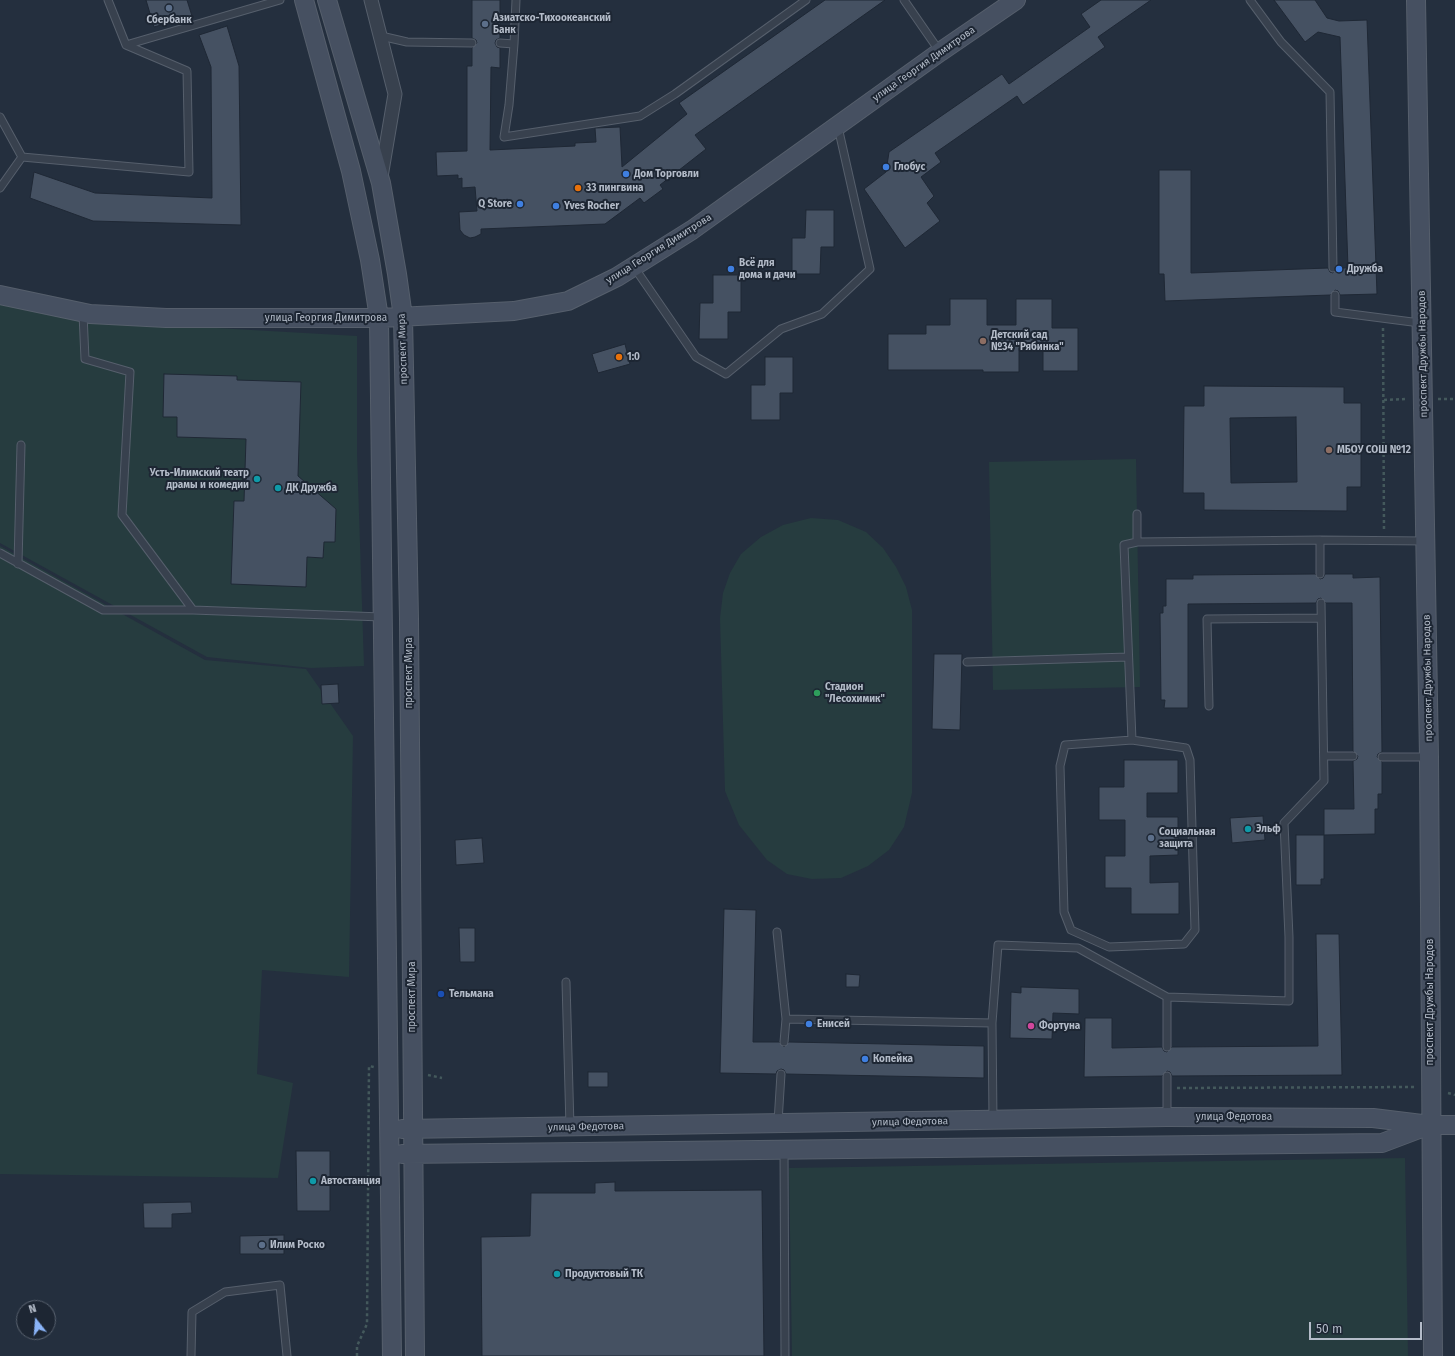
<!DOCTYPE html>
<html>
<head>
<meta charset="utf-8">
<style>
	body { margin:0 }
	#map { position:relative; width:1455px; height:1356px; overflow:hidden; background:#242f3e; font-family:"Fira Sans",sans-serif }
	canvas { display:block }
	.north { position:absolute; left:16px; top:1300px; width:40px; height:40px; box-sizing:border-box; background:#1d2633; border:1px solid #59626f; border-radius:50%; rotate:343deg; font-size:11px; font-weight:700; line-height:16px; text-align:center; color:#b4bcc9 }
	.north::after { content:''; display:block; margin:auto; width:14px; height:18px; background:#8ab4f8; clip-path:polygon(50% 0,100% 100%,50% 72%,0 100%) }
	.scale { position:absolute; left:1309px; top:1322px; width:113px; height:18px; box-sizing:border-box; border:2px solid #b4bcc9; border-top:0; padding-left:5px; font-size:12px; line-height:14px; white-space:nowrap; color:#b4bcc9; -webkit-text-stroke:3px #1d2633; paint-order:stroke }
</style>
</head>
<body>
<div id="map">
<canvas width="1455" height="1356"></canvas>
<div class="north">N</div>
<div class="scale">50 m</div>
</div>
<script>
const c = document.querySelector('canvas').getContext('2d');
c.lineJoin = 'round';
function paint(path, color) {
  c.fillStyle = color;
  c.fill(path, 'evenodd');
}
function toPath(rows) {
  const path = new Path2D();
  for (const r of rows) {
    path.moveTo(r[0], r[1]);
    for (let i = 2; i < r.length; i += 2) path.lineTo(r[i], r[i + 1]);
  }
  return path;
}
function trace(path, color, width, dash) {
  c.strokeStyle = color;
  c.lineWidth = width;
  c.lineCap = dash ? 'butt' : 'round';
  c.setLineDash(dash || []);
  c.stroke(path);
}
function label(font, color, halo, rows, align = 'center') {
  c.font = font + ' "Fira Sans",sans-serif';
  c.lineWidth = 4;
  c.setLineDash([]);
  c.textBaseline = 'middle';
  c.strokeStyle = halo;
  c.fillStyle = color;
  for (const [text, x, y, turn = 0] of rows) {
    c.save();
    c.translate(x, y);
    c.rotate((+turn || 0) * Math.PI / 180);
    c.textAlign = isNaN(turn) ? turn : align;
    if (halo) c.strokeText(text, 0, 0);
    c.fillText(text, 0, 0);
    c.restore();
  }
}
const green = toPath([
	[0,301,94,321,357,336,357,452,364,666,311,668,207,657,0,543],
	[1136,459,1140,687,993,690,989,462],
	[811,518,838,520,866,532,883,548,896,567,906,587,912,610,912,793,904,827,889,850,868,866,841,878,812,879,787,874,767,860,739,825,725,791,720,618,723,593,730,573,741,554,761,537,783,525],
	[0,546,205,660,306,669,353,736,349,977,262,970,257,1074,293,1083,278,1178,0,1174],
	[1405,1158,1408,1356,792,1356,789,1168]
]);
const building = toPath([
	[146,0,187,0,192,16,154,27,146,0],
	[472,0,500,0,500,38,496,40,495,43,497,47,500,48,500,68,491,67,490,150,575,146,575,143,596,142,595,128,620,127,622,167,687,114,679,103,825,0,885,0,695,135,706,149,660,185,663,189,644,203,640,198,605,224,481,229,481,234,475,237,470,238,464,235,460,230,459,212,477,211,475,187,462,188,462,178,458,179,458,175,437,176,436,152,467,151,467,66,472,66,472,48,477,43,476,40,472,38,472,0],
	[1101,0,1151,0,1098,37,1105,47,1023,105,1017,96,935,153,941,162,921,177,934,196,927,203,940,221,905,248,864,189,886,172,889,152,1002,74,1009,84,1090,27,1081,14,1101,0],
	[1274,0,1315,0,1327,18,1339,21,1367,20,1377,294,1340,295,1338,291,1335,290,1330,295,1165,301,1164,274,1159,274,1159,170,1191,170,1191,273,1328,268,1330,272,1333,273,1338,268,1348,268,1340,37,1318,32,1305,42,1274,0],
	[227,26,239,66,241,225,93,221,30,198,34,172,95,193,212,198,211,67,199,35,227,26],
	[806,210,834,210,834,247,821,247,820,274,792,274,792,238,805,238,806,210],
	[713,275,741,275,741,312,728,312,728,339,699,339,700,303,713,303,713,275],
	[950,299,987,299,987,325,1016,325,1016,299,1052,299,1052,328,1078,328,1078,371,1043,371,1043,349,1019,348,1019,372,983,372,983,370,888,370,888,334,926,334,926,325,950,325,950,299],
	[625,344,630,364,598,373,592,354,625,344],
	[765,357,793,357,793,393,780,393,780,420,751,420,751,385,765,385,765,357],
	[164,374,237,376,237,380,301,382,298,476,336,509,335,542,324,542,323,558,307,557,306,587,231,584,234,501,244,501,246,439,177,437,177,417,163,417,164,374],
	[1204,386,1344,387,1344,403,1361,403,1361,487,1347,487,1347,511,1204,510,1204,493,1183,493,1184,406,1204,406,1204,386],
	[1296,417,1297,482,1231,483,1230,418,1296,417],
	[1315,574,1320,579,1323,578,1325,574,1353,574,1353,578,1380,577,1382,752,1378,754,1377,757,1382,762,1382,794,1378,794,1378,809,1375,809,1375,834,1324,835,1324,809,1354,809,1353,761,1357,759,1358,756,1353,751,1352,603,1326,603,1321,598,1318,599,1316,603,1188,604,1188,708,1164,708,1165,700,1161,700,1160,613,1163,613,1163,606,1166,606,1166,579,1193,579,1193,575,1315,574],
	[934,654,962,654,960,730,932,729,934,654],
	[338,684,339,703,322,704,321,685,338,684],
	[1124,760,1178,760,1178,793,1147,793,1147,817,1178,817,1178,855,1150,856,1150,883,1179,882,1179,914,1131,914,1131,888,1105,888,1105,856,1125,856,1125,820,1099,820,1099,787,1124,787,1124,760],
	[1263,816,1265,840,1232,843,1230,818,1263,816],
	[1296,835,1324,835,1324,879,1321,879,1321,885,1296,885,1296,835],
	[482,838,484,863,456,865,455,840,482,838],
	[724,909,756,910,753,1042,779,1042,784,1047,789,1042,984,1046,984,1078,786,1074,784,1070,781,1069,777,1071,776,1074,720,1073,724,909],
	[459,928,475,928,475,962,460,962,459,928],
	[1316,934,1339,934,1342,1075,1172,1076,1170,1072,1167,1071,1162,1076,1084,1077,1085,1018,1112,1018,1112,1048,1162,1047,1164,1051,1167,1052,1172,1047,1318,1046,1316,934],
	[846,974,860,975,859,987,846,987,846,974],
	[1021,987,1079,989,1079,1014,1053,1013,1052,1039,1010,1038,1011,992,1021,993,1021,987],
	[588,1072,608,1072,608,1087,588,1087,588,1072],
	[296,1151,330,1151,330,1211,297,1211,296,1151],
	[615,1182,615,1191,762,1190,764,1356,482,1356,481,1237,530,1236,531,1193,595,1193,595,1183,615,1182],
	[191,1202,192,1213,172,1214,172,1228,144,1228,143,1203,191,1202],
	[284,1235,284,1254,240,1254,240,1236,284,1235]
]);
const path = toPath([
	[1383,328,1384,531],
	[1438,399,1455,399],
	[1384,400,1407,399],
	[428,1075,442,1078],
	[1177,1088,1416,1087],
	[1448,1093,1455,1095],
	[357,1356,357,1346,367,1324,369,1066,374,1067]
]);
const lane = toPath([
	[904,0,940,52],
	[1250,0,1281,42,1330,92,1333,268],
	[381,36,407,42,472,43],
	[500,43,514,44,509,105,504,137,640,116,675,94,806,0],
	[514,44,516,0],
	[126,45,280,0],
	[0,117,22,157],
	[0,188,22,157,189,172,187,71,126,45,108,0],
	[634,267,696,357,726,374,781,329,822,314,870,269,838,127],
	[1335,295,1335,312,1420,323],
	[83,314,85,359,130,372,122,515,193,610,382,617],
	[1137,514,1137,542],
	[0,553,103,610,193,610],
	[18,564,21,445],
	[1320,574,1320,540,1426,541],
	[967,662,1128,657],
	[1209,706,1207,619,1321,618],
	[1132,740,1186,748,1190,760,1195,930,1184,944,1109,947,1071,930,1064,912,1060,766,1065,745,1132,740],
	[1132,740,1124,545,1137,542,1320,540],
	[1324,756,1353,756],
	[1382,757,1429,757],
	[777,932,786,1019],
	[566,982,570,1127],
	[992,1023,993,1120],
	[784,1042,786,1019,992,1023,998,945,1078,948,1167,997],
	[1167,1047,1167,997,1289,1001,1289,937,1284,823,1324,781,1321,603],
	[1167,1117,1167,1076],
	[778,1122,781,1074],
	[784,1150,785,1356],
	[191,1356,192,1312,225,1292,280,1285,287,1356]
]);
const street = toPath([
	[371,0,395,94,381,177]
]);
const secondary = toPath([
	[304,0,351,171,370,260,379,318,392,1356],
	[327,0,381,183,397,274,403,317,409,619,415,1356],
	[1416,0,1429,757,1433,1356],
	[0,295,90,314,166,318,379,318,514,311,568,301,617,277,692,230,940,52,1016,0],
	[402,1129,1167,1117,1373,1118,1430,1125,1455,1125],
	[402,1154,1382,1143,1427,1126]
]);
const markers = [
	[169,8,4,"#5c6f8a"],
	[485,24,4,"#5c6f8a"],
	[886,167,4,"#3f7fe0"],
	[626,174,4,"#3f7fe0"],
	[578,188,4,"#e8710a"],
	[520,204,4,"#3f7fe0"],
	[556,206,4,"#3f7fe0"],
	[731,269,4,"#3f7fe0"],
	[1339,269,4,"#3f7fe0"],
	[983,341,4,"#8d6e63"],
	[619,357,4,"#e8710a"],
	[1329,450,4,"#8d6e63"],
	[257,479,4,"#0f9aa8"],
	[278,488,4,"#0f9aa8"],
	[817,693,4,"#2e9e5b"],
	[1248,829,4,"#0f9aa8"],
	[1151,838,4,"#5c6f8a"],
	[441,994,4,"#1a4fb4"],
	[809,1024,4,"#3f7fe0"],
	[1031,1026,4,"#d1479c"],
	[865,1059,4,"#3f7fe0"],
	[313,1181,4,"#0f9aa8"],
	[262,1245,4,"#5c6f8a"],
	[557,1274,4,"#0f9aa8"]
];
const poiNames = [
	["Азиатско-Тихоокеанский",493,18],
	["Банк",493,30],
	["Сбербанк",169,20,"center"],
	["Глобус",894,167],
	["Дом Торговли",634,174],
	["33 пингвина",586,188],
	["Q Store",512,204,"right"],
	["Yves Rocher",564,206],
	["Всё для",739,263],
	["дома и дачи",739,275],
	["Дружба",1347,269],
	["Детский сад",991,335],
	["№34 \"Рябинка\"",991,347],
	["1:0",627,357],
	["МБОУ СОШ №12",1337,450],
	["Усть-Илимский театр",249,473,"right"],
	["драмы и комедии",249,485,"right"],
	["ДК Дружба",286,488],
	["Стадион",825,687],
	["\"Лесохимик\"",825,699],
	["Эльф",1256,829],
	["Социальная",1159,832],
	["защита",1159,844],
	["Тельмана",449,994],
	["Енисей",817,1024],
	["Фортуна",1039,1026],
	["Копейка",873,1059],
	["Автостанция",321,1181],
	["Илим Роско",270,1245],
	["Продуктовый ТК",565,1274]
];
const streetNames = [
	["улица Георгия Димитрова",924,64,-35],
	["улица Георгия Димитрова",659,249,-32],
	["улица Георгия Димитрова",326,318],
	["проспект Мира",403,349,-92],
	["проспект Дружбы Народов",1423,354,-91],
	["проспект Мира",409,673,-90],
	["проспект Дружбы Народов",1428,678,-91],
	["проспект Мира",412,997,-90],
	["проспект Дружбы Народов",1430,1002,-90],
	["улица Федотова",1234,1117],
	["улица Федотова",910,1122,-1],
	["улица Федотова",586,1127,-1]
];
paint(green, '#263c3f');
paint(building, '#455162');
trace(building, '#1f2835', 1);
trace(lane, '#565f6c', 9);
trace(street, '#565f6c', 15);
trace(secondary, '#565f6c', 20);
trace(path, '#44595c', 2.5, [3, 3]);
trace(lane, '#38414e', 7);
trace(street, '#38414e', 13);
trace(secondary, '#465061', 18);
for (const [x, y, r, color] of markers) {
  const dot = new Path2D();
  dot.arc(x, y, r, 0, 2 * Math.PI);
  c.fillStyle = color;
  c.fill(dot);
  trace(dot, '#1d2633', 1.5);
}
label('bold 10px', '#b4bcc9', '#1d2633', poiNames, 'left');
label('10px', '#b4bcc9', '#1d2633', streetNames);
</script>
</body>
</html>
